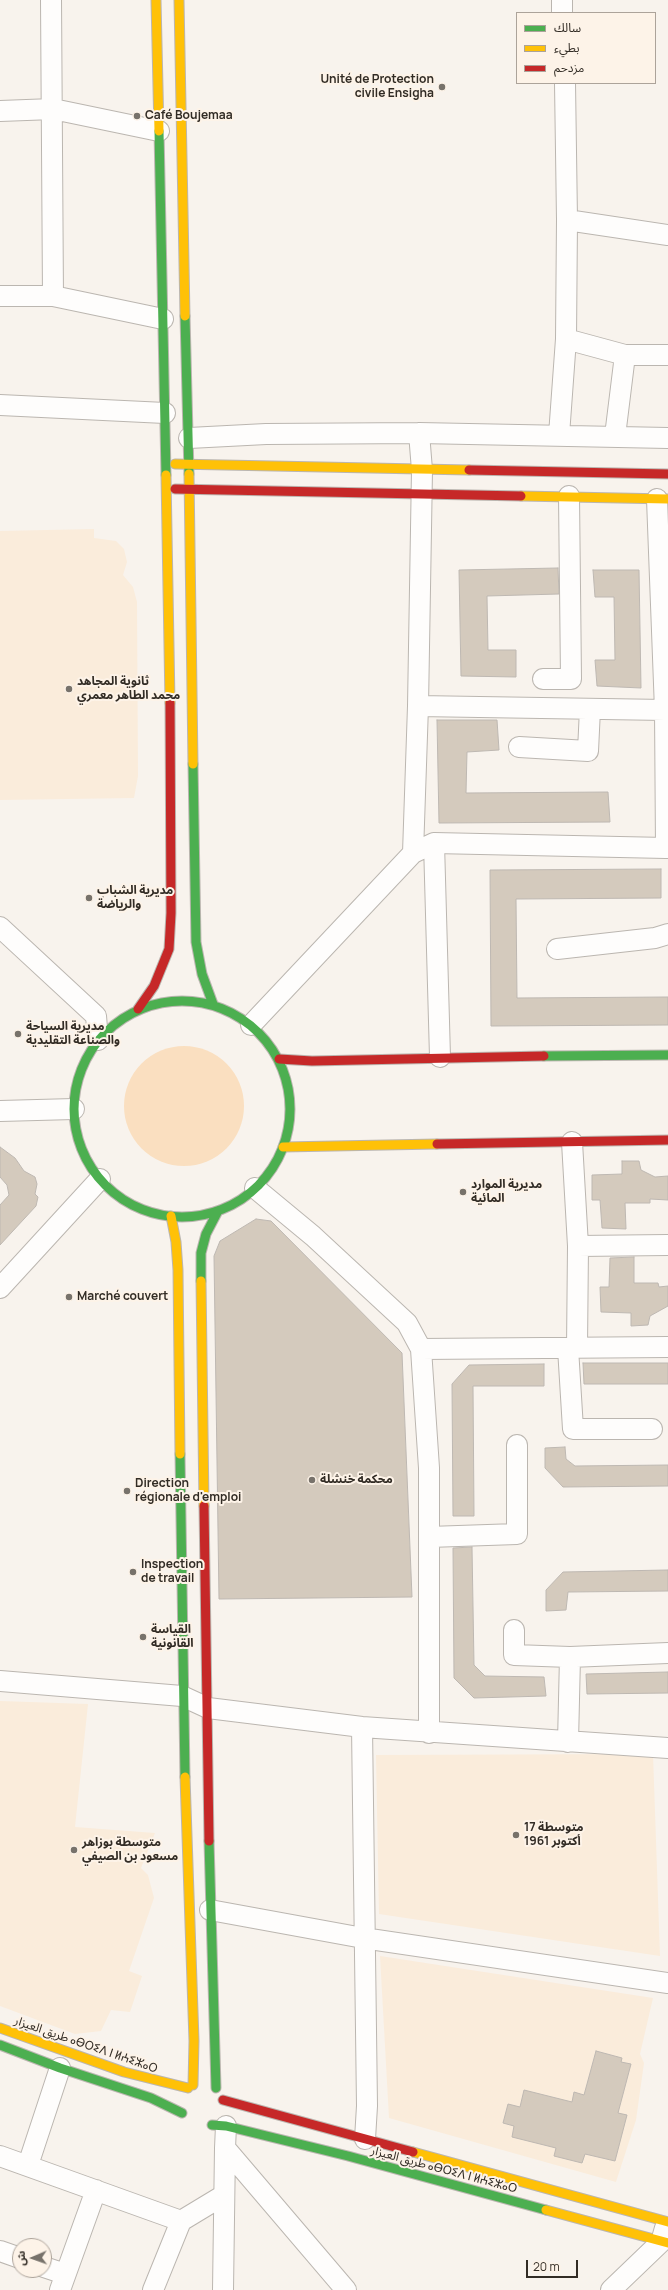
<!DOCTYPE html>
<html>
<head>
<meta charset="utf-8">
<style>
	body { margin:0 }
	#map { position:relative; width:668px; height:2290px; overflow:hidden; background:#f8f3ed; font-family:Manrope,"Noto Sans Arabic",sans-serif }
	canvas { display:block }
	.legend { position:absolute; left:516px; top:12px; width:140px; height:72px; box-sizing:border-box; background:#fdf3e8; border:1px solid #aca39a; margin:0; padding:5px 7px; list-style:none; font-size:12px; color:#322c25 }
	.legend li { display:flex; align-items:center; gap:8px; height:20px }
	.legend b { width:20px; border:1px solid #aca39a }
	.north { position:absolute; left:12px; top:2238px; width:40px; height:40px; box-sizing:border-box; background:#fdf3e8; border:1px solid #aca39a; border-radius:50%; rotate:268deg; font-size:11px; font-weight:700; line-height:16px; text-align:center; color:#322c25 }
	.north::after { content:''; display:block; margin:auto; width:14px; height:18px; background:#77726b; clip-path:polygon(50% 0,100% 100%,50% 72%,0 100%) }
	.scale { position:absolute; left:526px; top:2260px; width:52px; height:18px; box-sizing:border-box; border:2px solid #322c25; border-top:0; padding-left:5px; font-size:12px; line-height:14px; white-space:nowrap; color:#322c25; -webkit-text-stroke:3px #fdf3e8; paint-order:stroke }
</style>
</head>
<body>
<div id="map">
<canvas width="668" height="2290"></canvas>
<ul class="legend">
<li><b style="height:5px;background:#4caf50"></b>سالك</li>
<li><b style="height:5px;background:#ffc107"></b>بطيء</li>
<li><b style="height:5px;background:#c62828"></b>مزدحم</li>
</ul>
<div class="north">ش</div>
<div class="scale">20 m</div>
</div>
<script>
const c = document.querySelector('canvas').getContext('2d');
c.lineJoin = 'round';
function paint(path, color) {
  c.fillStyle = color;
  c.fill(path, 'evenodd');
}
function toPath(rows) {
  const path = new Path2D();
  for (const r of rows) {
    if (r.length === 3) {
      path.moveTo(r[0] + r[2], r[1]);
      path.arc(r[0], r[1], r[2], 0, 2 * Math.PI);
      continue;
    }
    path.moveTo(r[0], r[1]);
    for (let i = 2; i < r.length; i += 2) path.lineTo(r[i], r[i + 1]);
  }
  return path;
}
function trace(path, color, width, dash) {
  c.strokeStyle = color;
  c.lineWidth = width;
  c.lineCap = dash ? 'butt' : 'round';
  c.setLineDash(dash || []);
  c.stroke(path);
}
function label(font, color, halo, rows, align = 'center') {
  c.font = font + ' Manrope,"Noto Sans Arabic","Noto Sans Tifinagh",sans-serif';
  c.lineWidth = 4;
  c.setLineDash([]);
  c.textBaseline = 'middle';
  c.strokeStyle = halo;
  c.fillStyle = color;
  for (const [text, x, y, turn = 0] of rows) {
    c.save();
    c.translate(x, y);
    c.rotate((+turn || 0) * Math.PI / 180);
    c.textAlign = isNaN(turn) ? turn : align;
    if (halo) c.strokeText(text, 0, 0);
    c.fillText(text, 0, 0);
    c.restore();
  }
}
const built = toPath([
	[94,529,94,538,116,541,124,549,127,562,123,575,133,587,137,602,138,776,134,798,0,800,0,531],
	[0,1701,88,1704,75,1827,155,1833,141,1868,148,1875,154,1898,129,1971,142,1976,130,2012,111,2010,101,2031,75,2034,0,2006],
	[653,1754,660,1956,379,1914,376,1755],
	[380,1956,653,1998,640,2054,644,2063,636,2120,616,2182,389,2118]
]);
const water = toPath([
	[184,1106,60]
]);
const building = toPath([
	[558,568,559,594,487,596,488,650,516,650,516,677,461,676,459,570,558,568],
	[593,570,639,570,641,688,597,686,595,660,615,660,614,597,595,597,593,570],
	[437,720,497,720,499,750,467,752,466,793,608,792,610,822,439,823,437,720],
	[661,869,661,898,516,899,517,998,668,997,668,1025,491,1026,490,870,661,869],
	[0,1147,15,1158,24,1171,35,1177,37,1184,35,1194,38,1197,36,1206,0,1245,0,1205,9,1195,7,1185,0,1177,0,1147],
	[622,1161,639,1161,641,1170,655,1177,668,1176,668,1200,650,1199,650,1203,625,1203,626,1229,602,1228,600,1200,592,1200,592,1175,622,1174,622,1161],
	[256,1219,271,1221,402,1353,412,1597,219,1599,214,1256,220,1241,256,1219],
	[634,1257,634,1283,658,1283,659,1287,668,1286,668,1306,650,1316,648,1325,631,1326,631,1313,601,1312,600,1287,609,1287,610,1258,634,1257],
	[583,1363,668,1363,668,1384,584,1384,583,1363],
	[544,1364,544,1386,473,1386,474,1516,453,1516,452,1384,469,1365,544,1364],
	[565,1447,566,1459,575,1466,668,1465,668,1486,563,1487,545,1468,545,1448,565,1447],
	[472,1547,474,1665,485,1676,544,1677,546,1696,474,1698,454,1678,453,1548,472,1547],
	[668,1570,668,1591,568,1592,566,1610,546,1611,546,1590,563,1572,668,1570],
	[668,1672,668,1693,587,1694,586,1674,668,1672],
	[596,2051,622,2058,621,2062,631,2064,618,2113,627,2115,615,2161,585,2154,582,2163,554,2156,556,2148,512,2137,514,2126,503,2123,508,2104,520,2107,524,2090,572,2102,574,2092,584,2095,596,2051]
]);
const street = toPath([
	[51,0,53,296],
	[562,0,562,13],
	[0,111,53,109,159,131],
	[567,220,668,235],
	[0,296,53,296,163,319],
	[566,339,625,355,668,355],
	[0,405,165,413],
	[419,433,422,470,418,706,413,853,434,843,440,1057],
	[559,435,566,339,567,220,565,83],
	[615,436,625,355],
	[189,438,266,434,419,433,668,438],
	[657,499,665,710,666,848,668,848],
	[543,679,571,679,569,496],
	[418,706,665,710],
	[519,747,588,751,590,709],
	[434,843,666,848],
	[0,927,96,1016,98,1040],
	[557,949,655,938,668,934],
	[251,1025,413,853],
	[0,1111,74,1109],
	[572,1142,578,1246,577,1348],
	[255,1188,313,1236,407,1323,421,1349,429,1468,429,1733],
	[578,1246,668,1245],
	[0,1288,100,1179],
	[568,1348,573,1429,652,1429],
	[421,1349,668,1347],
	[429,1537,517,1534,517,1445],
	[514,1630,514,1655,570,1657,568,1742],
	[570,1657,668,1653],
	[0,1681,182,1696,208,1708,362,1727,668,1748],
	[362,1727,367,2106,365,2139],
	[210,1910,363,1938,668,1983],
	[226,2126,225,2148,346,2290],
	[0,2156,181,2221],
	[28,2165,60,2068],
	[0,2251,20,2258],
	[44,2267,65,2274],
	[60,2290,96,2190],
	[153,2290,181,2221,224,2195],
	[223,2290,225,2148],
	[611,2290,661,2242,665,2228]
]);
const fast = toPath([
	[159,131,166,475],
	[185,316,189,474],
	[193,764,196,942,202,974,213,1004],
	[182,1109,108],
	[544,1056,668,1055],
	[201,1281,201,1253,206,1234,218,1211],
	[180,1454,185,1777],
	[209,1841,216,2088],
	[0,2045,60,2068,151,2098,182,2113],
	[212,2125,226,2126,348,2156,546,2210]
]);
const slow = toPath([
	[156,0,159,131],
	[179,0,185,316],
	[175,464,469,470],
	[189,474,193,764],
	[166,475,170,703],
	[521,496,668,499],
	[283,1147,437,1144],
	[171,1216,176,1242,178,1270,180,1454],
	[201,1281,204,1506],
	[185,1777,194,2041,193,2085],
	[0,2028,124,2072,188,2088],
	[413,2152,668,2222],
	[546,2210,668,2243]
]);
const jam = toPath([
	[469,470,668,474],
	[175,489,521,496],
	[138,1009,154,986,169,949,171,913,170,703],
	[279,1059,312,1061,544,1056],
	[437,1144,668,1140],
	[204,1506,209,1841],
	[223,2100,413,2152]
]);
const markers = [
	[442,87,4,"#77726b"],
	[137,116,4,"#77726b"],
	[69,689,4,"#77726b"],
	[89,898,4,"#77726b"],
	[18,1034,4,"#77726b"],
	[463,1192,4,"#77726b"],
	[69,1297,4,"#77726b"],
	[312,1480,4,"#77726b"],
	[127,1491,4,"#77726b"],
	[133,1572,4,"#77726b"],
	[143,1637,4,"#77726b"],
	[516,1835,4,"#77726b"],
	[74,1850,4,"#77726b"]
];
const poiNames = [
	["Unité de Protection",434,80,"right"],
	["civile Ensigha",434,94,"right"],
	["Café Boujemaa",145,116],
	["ثانوية المجاهد",77,682],
	["محمد الطاهر معمري",77,696],
	["مديرية الشباب",97,891],
	["والرياضة",97,905],
	["مديرية السياحة",26,1027],
	["والصناعة التقليدية",26,1041],
	["مديرية الموارد",471,1185],
	["المائية",471,1199],
	["Marché couvert",77,1297],
	["محكمة خنشلة",320,1480],
	["Direction",135,1484],
	["régionale d'emploi",135,1498],
	["Inspection",141,1565],
	["de travail",141,1579],
	["القياسة",151,1630],
	["القانونية",151,1644],
	["متوسطة 17",524,1828],
	["أكتوبر 1961",524,1842],
	["متوسطة بوزاهر",82,1843],
	["مسعود بن الصيفي",82,1857]
];
const streetNames = [
	["طريق العيزار ⴰⴱⵔⵉⴷ ⵏ ⵍⵄⵉⵣⴰⵔ",86,2045,19],
	["طريق العيزار ⴰⴱⵔⵉⴷ ⵏ ⵍⵄⵉⵣⴰⵔ",444,2170,15]
];
paint(built, '#faecdb');
paint(water, '#fadfc0');
paint(building, '#d4cabd');
trace(building, '#beb8b2', 1);
trace(street, '#bbb6b0', 22);
trace(fast, '#bbb6b0', 11);
trace(slow, '#bbb6b0', 11);
trace(jam, '#bbb6b0', 11);
trace(street, '#fefdfc', 20);
trace(fast, '#4caf50', 9);
trace(slow, '#ffc107', 9);
trace(jam, '#c62828', 9);
for (const [x, y, r, color] of markers) {
  const dot = new Path2D();
  dot.arc(x, y, r, 0, 2 * Math.PI);
  c.fillStyle = color;
  c.fill(dot);
  trace(dot, '#fdf3e8', 1.5);
}
label('bold 12px', '#322c25', '#fdf3e8', poiNames, 'left');
label('12px', '#322c25', '#fdf3e8', streetNames);
</script>
</body>
</html>
